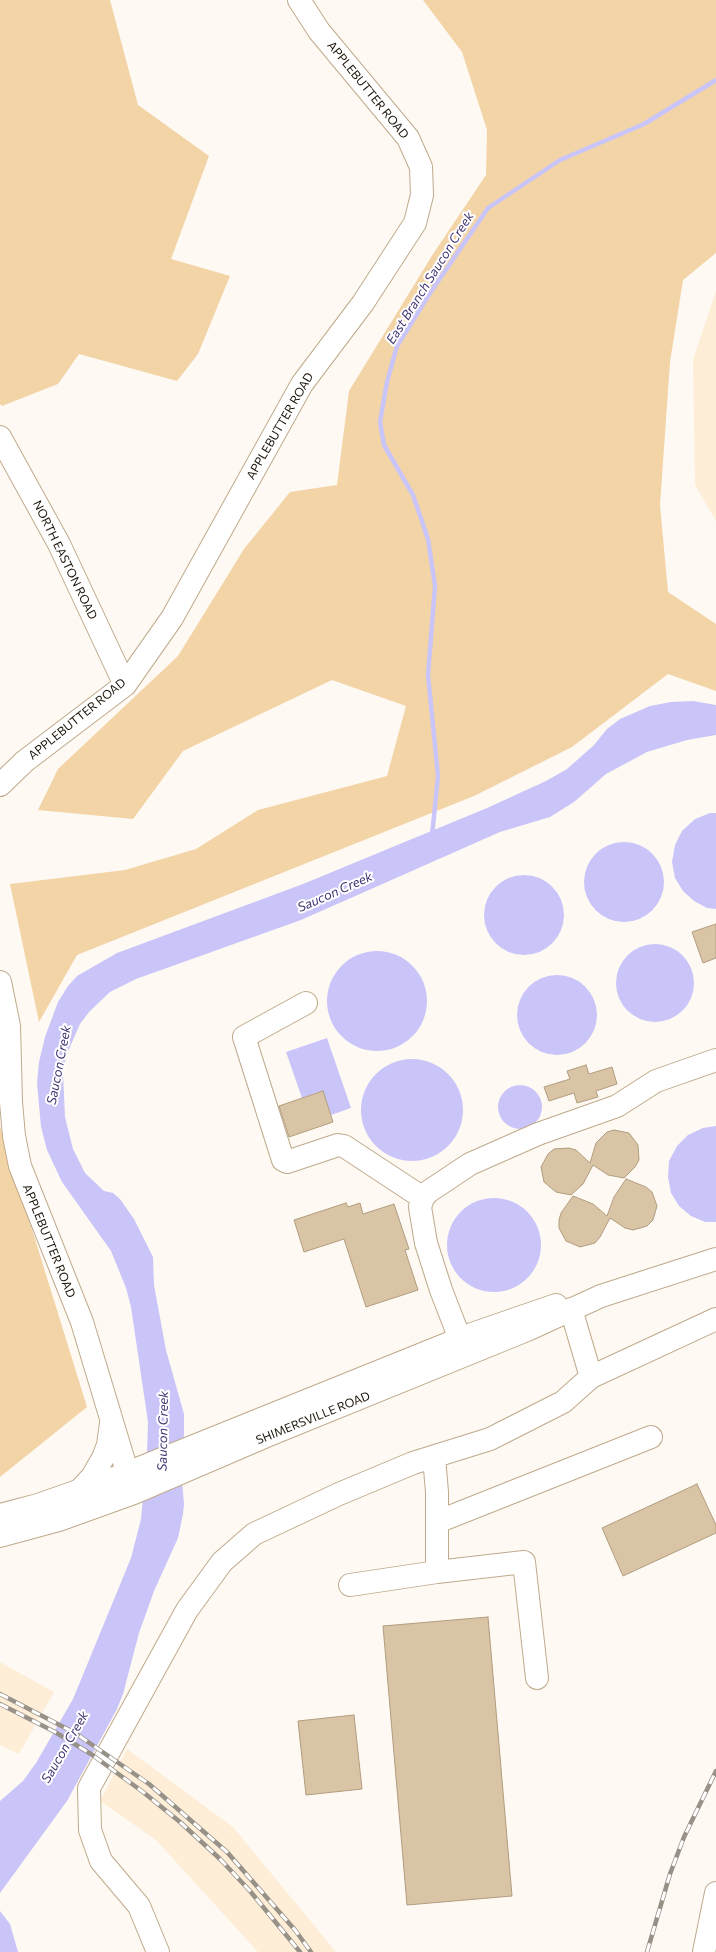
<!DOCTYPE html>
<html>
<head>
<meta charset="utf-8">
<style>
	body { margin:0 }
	canvas { display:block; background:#fef9f3 }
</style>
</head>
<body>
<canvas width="716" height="1952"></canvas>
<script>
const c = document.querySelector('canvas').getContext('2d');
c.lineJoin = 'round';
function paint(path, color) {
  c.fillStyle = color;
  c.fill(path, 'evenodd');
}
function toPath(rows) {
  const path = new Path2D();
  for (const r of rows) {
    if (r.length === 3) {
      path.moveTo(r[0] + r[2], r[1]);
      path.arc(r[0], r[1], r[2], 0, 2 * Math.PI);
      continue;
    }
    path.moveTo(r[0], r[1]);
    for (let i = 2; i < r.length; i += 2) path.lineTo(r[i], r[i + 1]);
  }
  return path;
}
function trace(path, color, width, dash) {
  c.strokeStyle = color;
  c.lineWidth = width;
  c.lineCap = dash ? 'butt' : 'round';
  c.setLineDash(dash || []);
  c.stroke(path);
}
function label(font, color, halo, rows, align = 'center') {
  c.font = font + ' Commissioner,sans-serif';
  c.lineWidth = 4;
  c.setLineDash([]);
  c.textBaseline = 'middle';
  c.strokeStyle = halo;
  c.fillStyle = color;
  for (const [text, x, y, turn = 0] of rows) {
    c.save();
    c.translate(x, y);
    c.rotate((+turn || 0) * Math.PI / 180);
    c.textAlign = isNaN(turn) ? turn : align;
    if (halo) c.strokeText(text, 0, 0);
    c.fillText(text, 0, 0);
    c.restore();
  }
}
const built = toPath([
	[716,291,716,521,695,485,693,359],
	[0,1662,54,1692,19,1754,0,1745],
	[127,1749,233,1827,336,1952,258,1952,156,1840,100,1801]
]);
const green = toPath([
	[0,0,110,0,138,105,209,156,171,259,230,276,198,354,177,381,79,354,58,384,2,406,0,404],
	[423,0,716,0,716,253,683,280,670,362,660,505,668,592,716,624,716,691,668,674,572,747,474,796,77,955,39,1022,10,884,125,870,196,849,258,810,387,776,406,706,332,680,183,751,133,819,38,810,58,769,178,656,244,549,290,492,337,485,349,391,433,254,486,175,487,130,462,52],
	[0,1126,87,1407,0,1477]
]);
const water = toPath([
	[693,701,716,705,716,735,687,740,647,752,606,774,574,802,550,817,500,832,301,920,136,979,110,992,89,1012,80,1024,66,1056,63,1074,65,1117,73,1149,85,1173,104,1191,113,1193,120,1199,134,1219,153,1257,154,1285,166,1350,184,1414,184,1433,181,1470,184,1504,183,1514,178,1538,154,1591,139,1633,123,1694,117,1709,67,1801,0,1893,0,1801,23,1781,36,1763,73,1699,131,1558,141,1519,147,1452,148,1422,131,1307,126,1288,111,1251,62,1182,47,1150,41,1127,37,1083,39,1062,45,1037,58,1002,68,986,77,976,117,953,303,884,487,808,546,781,567,769,594,745,607,729,620,719,650,706,671,702],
	[710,813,716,813,716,909,707,908,694,901,683,891,675,878,672,862,675,845,682,831,695,819],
	[624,882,40],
	[524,915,40],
	[655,983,39],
	[377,1001,50],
	[557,1015,40],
	[327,1038,351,1108,331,1115,322,1091,302,1098,286,1052],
	[412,1110,51],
	[520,1107,22],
	[716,1126,716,1222,705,1222,691,1216,679,1206,671,1193,668,1177,669,1161,677,1146,688,1135,703,1128],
	[494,1245,47],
	[0,1911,10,1924,18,1952,0,1952]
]);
const stream = toPath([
	[432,836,438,776,428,675,435,586,428,539,413,495,384,445,380,422,387,382,397,346,430,293,488,208,560,160,644,124,716,80]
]);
const building = toPath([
	[716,924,716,958,703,963,692,932,716,924],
	[586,1065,589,1074,612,1067,617,1084,596,1091,598,1097,577,1103,574,1093,549,1101,544,1087,570,1079,567,1071,586,1065],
	[323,1091,333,1122,289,1137,279,1106,323,1091],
	[614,1130,629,1133,638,1145,639,1160,635,1167,624,1178,608,1175,593,1165,583,1184,571,1195,556,1192,544,1182,541,1167,548,1154,554,1149,569,1148,576,1150,590,1163,596,1143,607,1132,614,1130],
	[626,1179,646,1187,652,1192,657,1206,653,1220,647,1226,633,1230,625,1228,610,1218,600,1237,595,1243,580,1247,566,1241,559,1228,559,1220,561,1213,573,1196,593,1204,607,1216,614,1197,626,1179],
	[346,1203,348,1207,360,1203,363,1214,394,1204,409,1249,405,1250,418,1290,366,1307,344,1239,304,1252,294,1220,346,1203],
	[697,1484,716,1525,716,1533,623,1576,602,1528,697,1484],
	[488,1617,512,1896,407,1905,383,1626,488,1617],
	[354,1715,362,1789,306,1795,298,1721,354,1715]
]);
const minor = toPath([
	[0,437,59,544,125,685],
	[0,785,25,761,125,685,172,618,302,384,363,303,415,223,422,195,421,167,408,138,319,31,299,0],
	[0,982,9,1026,11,1102,14,1136,20,1166,82,1322,132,1488],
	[306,1003,244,1037,283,1160,287,1162,338,1145,344,1146,423,1198],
	[571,1309,591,1377],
	[460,1339,441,1290,426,1243,420,1207,423,1198,428,1192,470,1164,538,1134,617,1106,656,1081,716,1060],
	[79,1491,92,1477,103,1458,108,1445,111,1423],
	[0,1515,38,1505,115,1478,472,1334,556,1305],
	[437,1522,651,1437],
	[0,1536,59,1520,134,1493,269,1435,527,1330,601,1296,716,1259],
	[437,1572,524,1562,537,1678],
	[350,1585,437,1572,437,1492,434,1457],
	[158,1952,139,1906,101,1861,90,1830,89,1788,187,1610,222,1562,254,1534,339,1494,413,1463,490,1439,563,1402,591,1377,716,1319],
	[704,1952,716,1893]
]);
const rail = toPath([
	[0,1694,75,1733,149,1784,227,1852,295,1930,311,1952],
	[0,1704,55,1732,91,1754,143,1792,180,1822,220,1859,250,1891,300,1952],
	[647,1952,670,1874,684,1837,716,1771]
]);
const streetNames = [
	["APPLEBUTTER ROAD",368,90,51],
	["APPLEBUTTER ROAD",280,426,-60],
	["NORTH EASTON ROAD",65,560,64],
	["APPLEBUTTER ROAD",77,719,-39],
	["APPLEBUTTER ROAD",49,1241,68],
	["SHIMERSVILLE ROAD",313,1418,-22]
];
const waterNames = [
	["East Branch Saucon Creek",430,278,-58],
	["Saucon Creek",335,892,-24],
	["Saucon Creek",59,1065,-79],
	["Saucon Creek",163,1431,-89],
	["Saucon Creek",65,1747,-60]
];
paint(built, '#feeed7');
paint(green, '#f3d4a6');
paint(water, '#cac5f9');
trace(stream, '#cac5f9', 4.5);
paint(building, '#d9c4a5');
trace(building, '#b19d7f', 1);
trace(minor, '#bfaa8c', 24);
trace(minor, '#fff', 22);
trace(rail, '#979188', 4.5);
trace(rail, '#fff', 3, [9]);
label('12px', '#1e160b', '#fff', streetNames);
label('italic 13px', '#413573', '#fff', waterNames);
</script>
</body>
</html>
